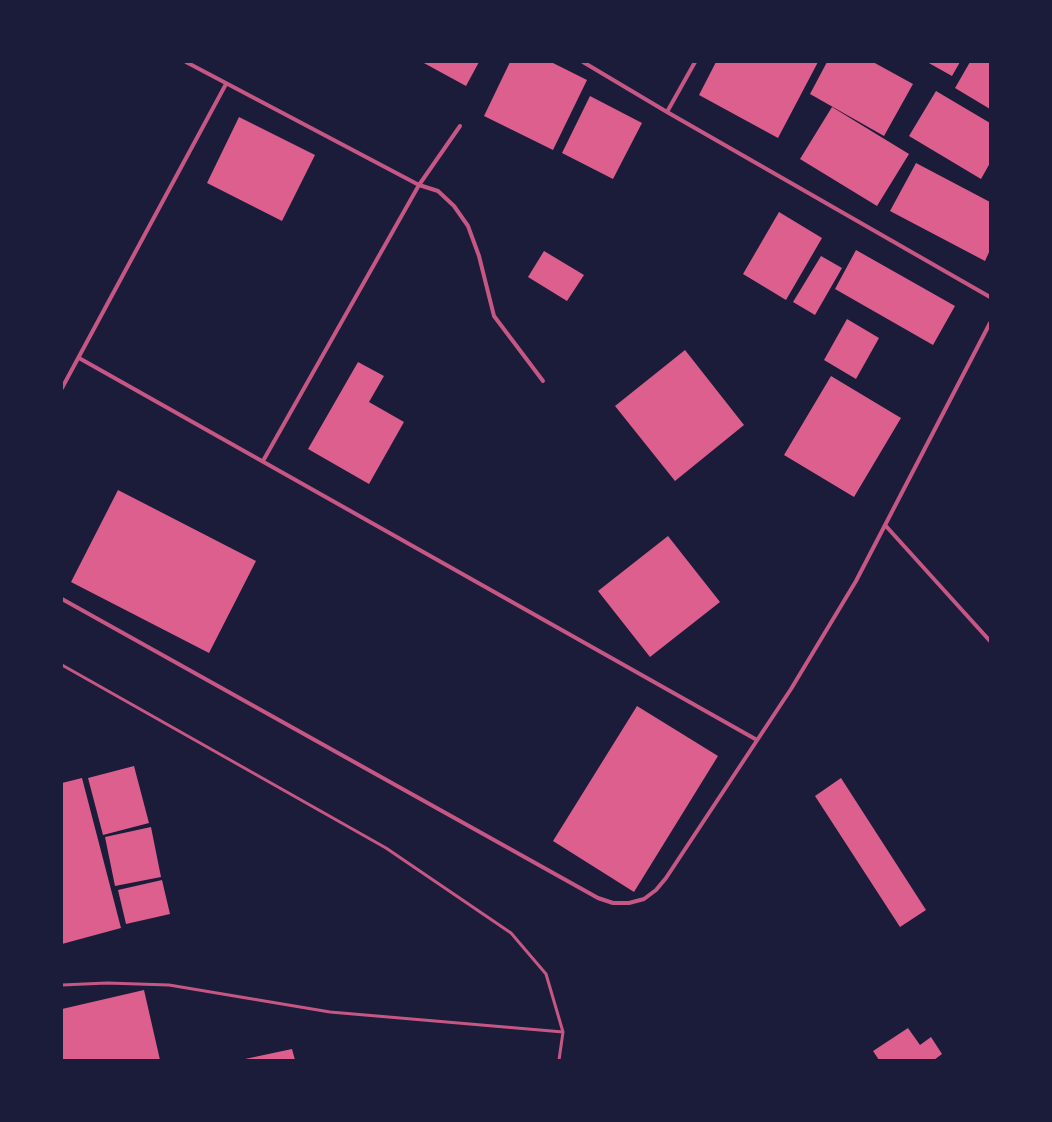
<!DOCTYPE html>
<html>
<head>
<meta charset="utf-8">
<style>
	body { margin:0 }
	#map { position:relative; width:1052px; height:1122px; overflow:hidden; background:#1b1b3a; font-family:"Source Sans 3",sans-serif }
	canvas { display:block }
	.frame { position:absolute; inset:0; border:63px solid #1b1b3a; pointer-events:none }
</style>
</head>
<body>
<div id="map">
<canvas width="1052" height="1122"></canvas>
<div class="frame"></div>
</div>
<script>
const c = document.querySelector('canvas').getContext('2d');
c.lineJoin = 'round';
function paint(path, color) {
  c.fillStyle = color;
  c.fill(path, 'evenodd');
}
function toPath(rows) {
  const path = new Path2D();
  for (const r of rows) {
    path.moveTo(r[0], r[1]);
    for (let i = 2; i < r.length; i += 2) path.lineTo(r[i], r[i + 1]);
  }
  return path;
}
function trace(path, color, width, dash) {
  c.strokeStyle = color;
  c.lineWidth = width;
  c.lineCap = dash ? 'butt' : 'round';
  c.setLineDash(dash || []);
  c.stroke(path);
}
const building = toPath([
	[422,62,479,62,466,86],
	[510,62,551,62,587,80,553,150,484,116],
	[716,62,818,62,778,138,699,95],
	[827,62,873,62,913,84,884,136,810,94],
	[927,62,960,62,952,76],
	[970,62,990,62,990,109,955,88],
	[936,91,990,123,990,163,981,179,909,136],
	[590,96,642,123,613,179,562,153],
	[832,107,909,154,877,206,800,159],
	[239,117,315,155,282,221,207,183],
	[916,163,990,202,990,250,985,261,890,211],
	[779,212,822,238,786,300,743,274],
	[856,250,955,306,933,345,835,289],
	[544,251,584,275,567,301,528,277],
	[821,256,842,268,815,315,793,302],
	[847,319,879,338,856,379,824,360],
	[685,350,744,425,675,481,615,406],
	[358,362,384,376,369,402,404,422,369,484,308,449],
	[831,376,901,418,854,497,784,455],
	[118,490,256,561,209,653,71,582],
	[668,536,720,602,650,657,598,591],
	[637,706,718,756,634,892,553,841],
	[134,766,149,823,103,835,88,778],
	[82,778,121,928,62,944,62,783],
	[841,778,926,910,900,927,815,796],
	[151,827,161,877,115,886,105,837],
	[162,880,170,914,126,924,118,890],
	[144,990,160,1060,62,1060,62,1009],
	[908,1028,920,1045,931,1037,942,1054,934,1060,879,1060,873,1051],
	[292,1049,295,1060,245,1060,245,1059]
]);
const service = toPath([
	[62,665,386,848,511,933,546,974,563,1032,559,1060],
	[62,985,107,983,169,985,330,1012,563,1032]
]);
const minor = toPath([
	[186,62,419,185,438,191,454,206,468,226,479,256,494,316,543,381],
	[583,62,667,112,990,297],
	[667,112,695,62],
	[79,358,757,740],
	[62,388,226,84],
	[263,461,419,185,460,126],
	[885,525,990,641],
	[62,599,598,898,613,903,629,903,644,899,656,890,666,878,791,689,856,581,990,323]
]);
paint(building, '#dd5f8e');
trace(service, '#c65784', 3);
trace(minor, '#c65784', 4);
</script>
</body>
</html>
